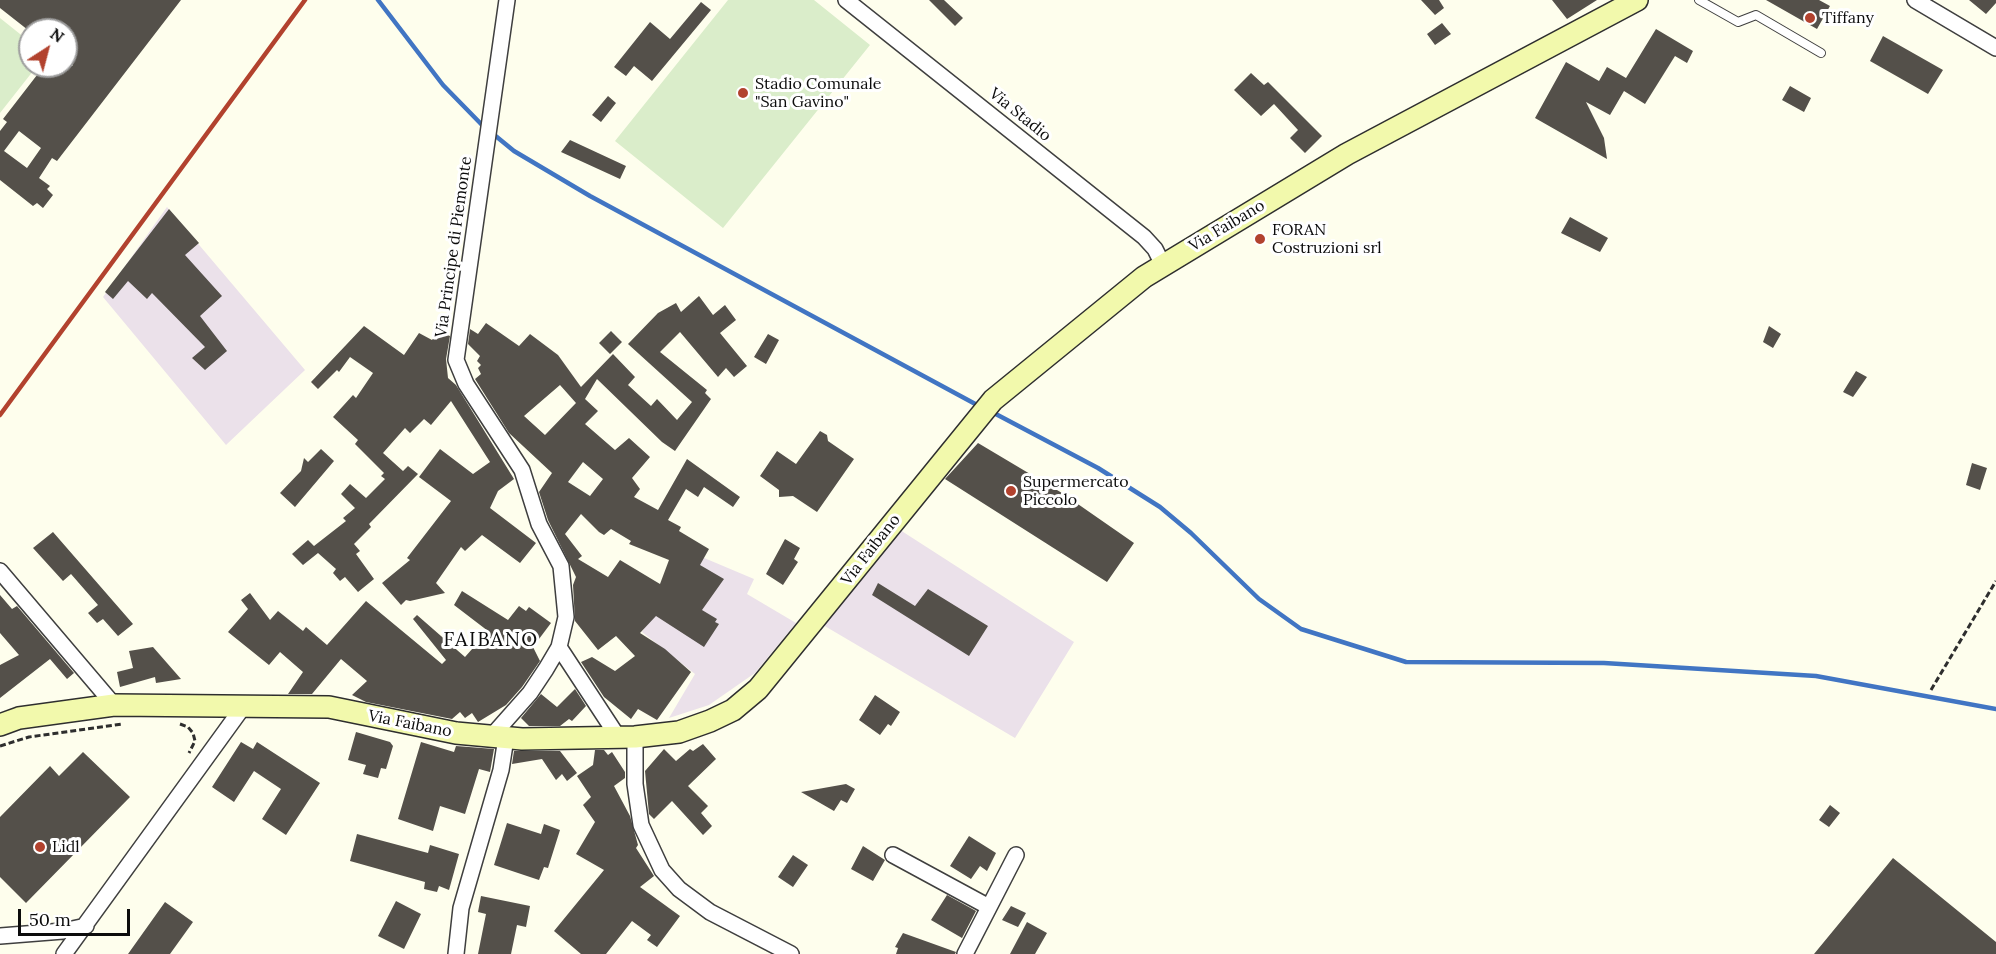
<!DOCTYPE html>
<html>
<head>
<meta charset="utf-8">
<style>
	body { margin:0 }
	#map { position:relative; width:1996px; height:954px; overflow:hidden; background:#fefeed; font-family:Lora,serif }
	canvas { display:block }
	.north { position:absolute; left:18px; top:18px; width:60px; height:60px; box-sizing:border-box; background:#fff; border:2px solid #9e9e9e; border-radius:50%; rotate:36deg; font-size:16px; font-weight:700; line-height:24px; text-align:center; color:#0c0c0c }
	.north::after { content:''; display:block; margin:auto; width:21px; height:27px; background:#b2422e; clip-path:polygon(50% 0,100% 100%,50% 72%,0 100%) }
	.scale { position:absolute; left:18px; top:909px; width:112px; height:27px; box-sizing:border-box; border:3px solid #0c0c0c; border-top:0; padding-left:8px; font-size:18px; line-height:21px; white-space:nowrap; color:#0c0c0c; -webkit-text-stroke:4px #fff; paint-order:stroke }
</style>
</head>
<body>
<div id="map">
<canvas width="1996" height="954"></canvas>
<div class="north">N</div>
<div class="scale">50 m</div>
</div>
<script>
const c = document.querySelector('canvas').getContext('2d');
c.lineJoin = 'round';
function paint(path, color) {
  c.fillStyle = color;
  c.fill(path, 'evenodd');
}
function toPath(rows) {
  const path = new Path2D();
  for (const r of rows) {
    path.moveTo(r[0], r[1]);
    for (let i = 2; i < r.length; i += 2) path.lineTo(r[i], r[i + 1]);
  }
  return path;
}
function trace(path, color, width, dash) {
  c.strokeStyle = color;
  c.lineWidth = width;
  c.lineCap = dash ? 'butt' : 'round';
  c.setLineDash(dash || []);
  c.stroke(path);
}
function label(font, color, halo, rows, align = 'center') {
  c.font = font + ' Lora,serif';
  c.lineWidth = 6;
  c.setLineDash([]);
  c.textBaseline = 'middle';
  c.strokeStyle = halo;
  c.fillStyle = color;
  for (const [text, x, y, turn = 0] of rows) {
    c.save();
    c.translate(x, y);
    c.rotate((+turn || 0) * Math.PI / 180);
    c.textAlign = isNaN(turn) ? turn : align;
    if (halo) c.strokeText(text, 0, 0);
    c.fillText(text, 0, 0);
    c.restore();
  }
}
const industrial = toPath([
	[167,207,305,370,226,445,103,297],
	[897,528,1074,642,1015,738,823,625],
	[690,552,754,579,747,594,796,623,755,673,709,705,669,718,695,674,642,632]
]);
const pitch = toPath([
	[728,0,814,0,870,45,723,228,615,141],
	[0,18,30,42,30,66,37,66,0,113]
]);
const stream = toPath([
	[378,0,443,85,485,128],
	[492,133,514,151,590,196,979,406],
	[992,412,1098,468,1160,507,1191,533,1259,599,1301,629,1406,662,1604,663,1816,676,1996,709]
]);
const building = toPath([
	[0,0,181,0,57,161,52,158,39,178,50,186,47,189,53,195,43,208,37,203,33,206,0,180,0,131,7,122,3,119,44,66,73,66,66,60,66,30,28,30,0,8],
	[19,131,41,148,27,168,4,151],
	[929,0,944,0,963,18,955,26],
	[1421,0,1439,0,1444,8,1435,15],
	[1552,0,1597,0,1567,19],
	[1766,0,1819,0,1830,6,1817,29],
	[1969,0,1996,0,1996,3,1986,14],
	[701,2,711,10,652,81,634,66,626,76,614,67,650,22,670,39],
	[1442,23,1451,34,1435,45,1427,34],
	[1656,29,1693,51,1687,63,1675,56,1645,104,1624,91,1610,115,1586,102,1604,138,1607,159,1535,118,1566,62,1599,81,1607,67,1626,78],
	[1883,36,1943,70,1928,94,1870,61],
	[1251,73,1264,85,1268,82,1322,136,1305,153,1290,138,1298,130,1274,104,1261,116,1234,90],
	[1790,86,1811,98,1804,112,1782,100],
	[608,96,616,103,601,122,592,115],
	[570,140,626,166,620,179,561,152],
	[169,209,199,243,185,255,222,296,200,316,227,351,205,370,192,358,205,347,152,293,147,299,128,281,113,299,105,292],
	[1570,217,1608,238,1600,252,1561,233],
	[699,296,713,315,725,305,736,320,720,333,747,366,734,377,726,368,718,377,680,332,660,352,707,390,705,393,711,399,675,451,662,442,597,379,585,399,598,411,585,424,615,450,629,438,650,457,632,478,640,489,634,497,658,510,687,459,740,497,733,507,704,487,698,497,686,489,668,520,681,527,679,531,709,549,700,565,724,579,702,610,717,619,715,622,719,624,704,647,656,616,640,633,665,649,691,672,657,720,638,709,631,719,604,697,581,662,592,657,615,671,635,656,616,636,598,650,575,621,573,585,576,577,548,520,539,492,552,473,509,433,475,379,481,374,478,368,481,365,477,361,480,356,468,344,470,329,478,334,486,323,519,346,530,334,558,355,581,387,613,354,635,377,628,385,651,406,657,399,677,420,692,402,628,344,658,313,676,303,681,312],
	[560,385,576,403,545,435,524,416],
	[583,462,603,479,590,496,568,482],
	[581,514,599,532,604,535,611,529,631,541,629,544,669,560,660,584,620,560,608,577,578,559,582,556,565,534],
	[364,326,404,355,419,333,432,340,438,332,450,336,446,359,448,378,456,385,514,479,498,491,490,508,536,543,520,563,482,535,465,551,461,547,436,583,445,593,410,601,406,600,401,605,382,583,410,560,407,558,451,501,419,477,440,449,473,474,490,462,451,401,431,425,424,419,410,433,405,428,383,453,403,471,408,466,418,474,369,524,371,527,354,544,360,551,356,554,374,579,358,592,345,577,340,581,333,573,336,569,318,553,303,565,292,554,308,540,314,546,346,521,343,518,355,508,341,494,350,484,366,498,385,479,381,476,384,473,355,444,358,440,333,417,353,395,356,398,373,373,350,357,339,372,337,370,318,389,311,382],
	[1769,326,1781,334,1773,348,1763,342],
	[611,331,622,342,610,354,599,343],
	[768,334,779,340,766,364,754,357],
	[1856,371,1867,377,1853,397,1843,392],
	[820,431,827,435,828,441,854,459,817,512,793,496,779,497,779,490,760,476,777,451,796,464],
	[978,443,1062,493,1134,543,1107,582,945,479],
	[321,449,334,461,295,507,280,493,301,471,304,458,308,462],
	[1972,463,1987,468,1980,490,1966,485],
	[53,532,133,624,118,636,103,619,97,623,88,613,98,605,71,574,63,581,33,548],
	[785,539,800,548,794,559,798,562,783,585,766,574],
	[878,583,915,606,928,589,988,626,969,656,872,595],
	[462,591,508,620,519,606,526,611,529,607,551,623,533,647,540,661,522,687,506,705,478,722,472,713,465,718,460,712,452,719,366,702,352,695,367,681,341,659,312,694,288,694,303,672,280,652,269,665,228,632,248,609,241,600,250,593,270,620,278,611,303,631,306,627,327,645,366,601,442,664,446,660,413,619,417,615,465,657,488,631,454,605],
	[0,595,12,609,17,606,74,673,67,679,50,659,0,698,0,665,19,655,0,633],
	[153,647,181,679,156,683,155,677,120,687,117,672,133,668,129,651],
	[575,689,586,706,572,721,569,719,560,726,529,726,521,718,541,694,557,707],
	[875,695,900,712,891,726,888,724,880,735,859,720],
	[356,732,390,742,393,746,386,769,381,768,378,778,363,774,366,765,348,760],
	[241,742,253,749,257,742,320,783,286,835,262,819,281,789,254,771,234,802,212,787],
	[421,742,454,752,456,746,494,749,490,772,479,769,465,814,440,806,433,831,398,819],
	[703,744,716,759,688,786,708,806,701,813,712,826,703,835,672,801,654,819,649,814,645,771,664,749,676,761,690,749,693,751],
	[595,750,604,750,608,755,612,752,625,772,625,778,614,786,630,816,638,845,636,848,654,876,640,887,680,916,657,947,647,940,651,935,632,921,606,954,581,954,554,931,604,870,576,854,595,822,583,805,591,797,577,776,593,765],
	[514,751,560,751,577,773,567,781,562,774,556,780,542,759,512,764],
	[83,752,130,797,26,903,0,877,0,817,50,766,59,776],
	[846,784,855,789,847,803,841,800,834,811,801,792],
	[1830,805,1840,813,1829,827,1819,820],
	[507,823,541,834,544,824,560,830,548,868,544,867,539,880,494,865],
	[357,834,428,853,430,845,459,854,449,890,439,886,437,892,424,889,425,882,350,861],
	[969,836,996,853,987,871,980,866,971,879,950,866],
	[863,846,885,860,873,881,851,869],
	[793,855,808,865,793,887,778,877],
	[1893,858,1996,942,1996,954,1814,954],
	[947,895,976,911,962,938,931,920],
	[481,896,530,906,526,927,517,925,511,954,478,954,486,914,478,912],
	[396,901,421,914,404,949,378,936],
	[165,902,193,922,170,954,128,954],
	[1011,906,1026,913,1018,927,1002,920],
	[1027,922,1047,933,1035,954,1010,954],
	[903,933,956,952,955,954,896,954,898,948,895,947]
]);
const path = toPath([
	[1931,690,1996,581],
	[180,724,188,727,193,733,195,741,189,753],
	[0,746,29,737,122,724]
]);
const lane = toPath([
	[1699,0,1738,22,1756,15,1821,53]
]);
const street = toPath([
	[846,0,1144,237,1155,249,1163,265],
	[1915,0,1996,48],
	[0,571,114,705],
	[559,647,618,737],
	[491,737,530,693,546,669,559,647,566,617,561,566,539,524,522,470,466,384,456,360,507,0],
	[635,737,635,784,641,825,662,870,679,889,710,912,791,954],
	[893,855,989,907],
	[0,936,63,931,86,926],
	[64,954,243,707],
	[456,954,461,908,501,770,506,738],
	[965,954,1016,855]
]);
const secondary = toPath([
	[0,725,19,718,114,705,329,707,456,733,522,739,635,737,679,732,710,721,733,710,758,689,993,400,1144,277,1347,154,1637,0]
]);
const rail = toPath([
	[0,415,305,0]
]);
const markers = [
	[1810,18,6,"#b2422e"],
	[743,93,6,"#b2422e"],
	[1260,239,6,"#b2422e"],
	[1011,491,6,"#b2422e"],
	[40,847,6,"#b2422e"]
];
const poiNames = [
	["Tiffany",1822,18],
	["Stadio Comunale",755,84],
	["\"San Gavino\"",755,102],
	["FORAN",1272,230],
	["Costruzioni srl",1272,248],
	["Supermercato",1023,482],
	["Piccolo",1023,500],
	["Lidl",52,847]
];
const streetNames = [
	["Via Stadio",1020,115,39],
	["Via Faibano",1227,226,-31],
	["Via Principe di Piemonte",454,247,-82],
	["Via Faibano",871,550,-52],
	["Via Faibano",410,724,11]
];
const quarterNames = [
	["FAIBANO",491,640]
];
paint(industrial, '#ebe1ea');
paint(pitch, '#daedca');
trace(stream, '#4175c3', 4.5);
paint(building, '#54504a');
trace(lane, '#3f3f3f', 10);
trace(street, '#3f3f3f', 18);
trace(secondary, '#2e2e2e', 24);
trace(path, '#2e2e2e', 3, [6, 3]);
trace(lane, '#fff', 8);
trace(street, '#fff', 15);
trace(secondary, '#f2f9ac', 21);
trace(rail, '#b2422e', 4.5);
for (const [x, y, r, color] of markers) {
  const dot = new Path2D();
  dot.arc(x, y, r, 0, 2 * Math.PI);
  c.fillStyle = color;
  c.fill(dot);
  trace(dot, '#fff', 2);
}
label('16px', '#0c0c0c', '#fff', poiNames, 'left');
label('16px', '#0c0c0c', '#fff', streetNames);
c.letterSpacing = '1.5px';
label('20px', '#0c0c0c', '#fff', quarterNames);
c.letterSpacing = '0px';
</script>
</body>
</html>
